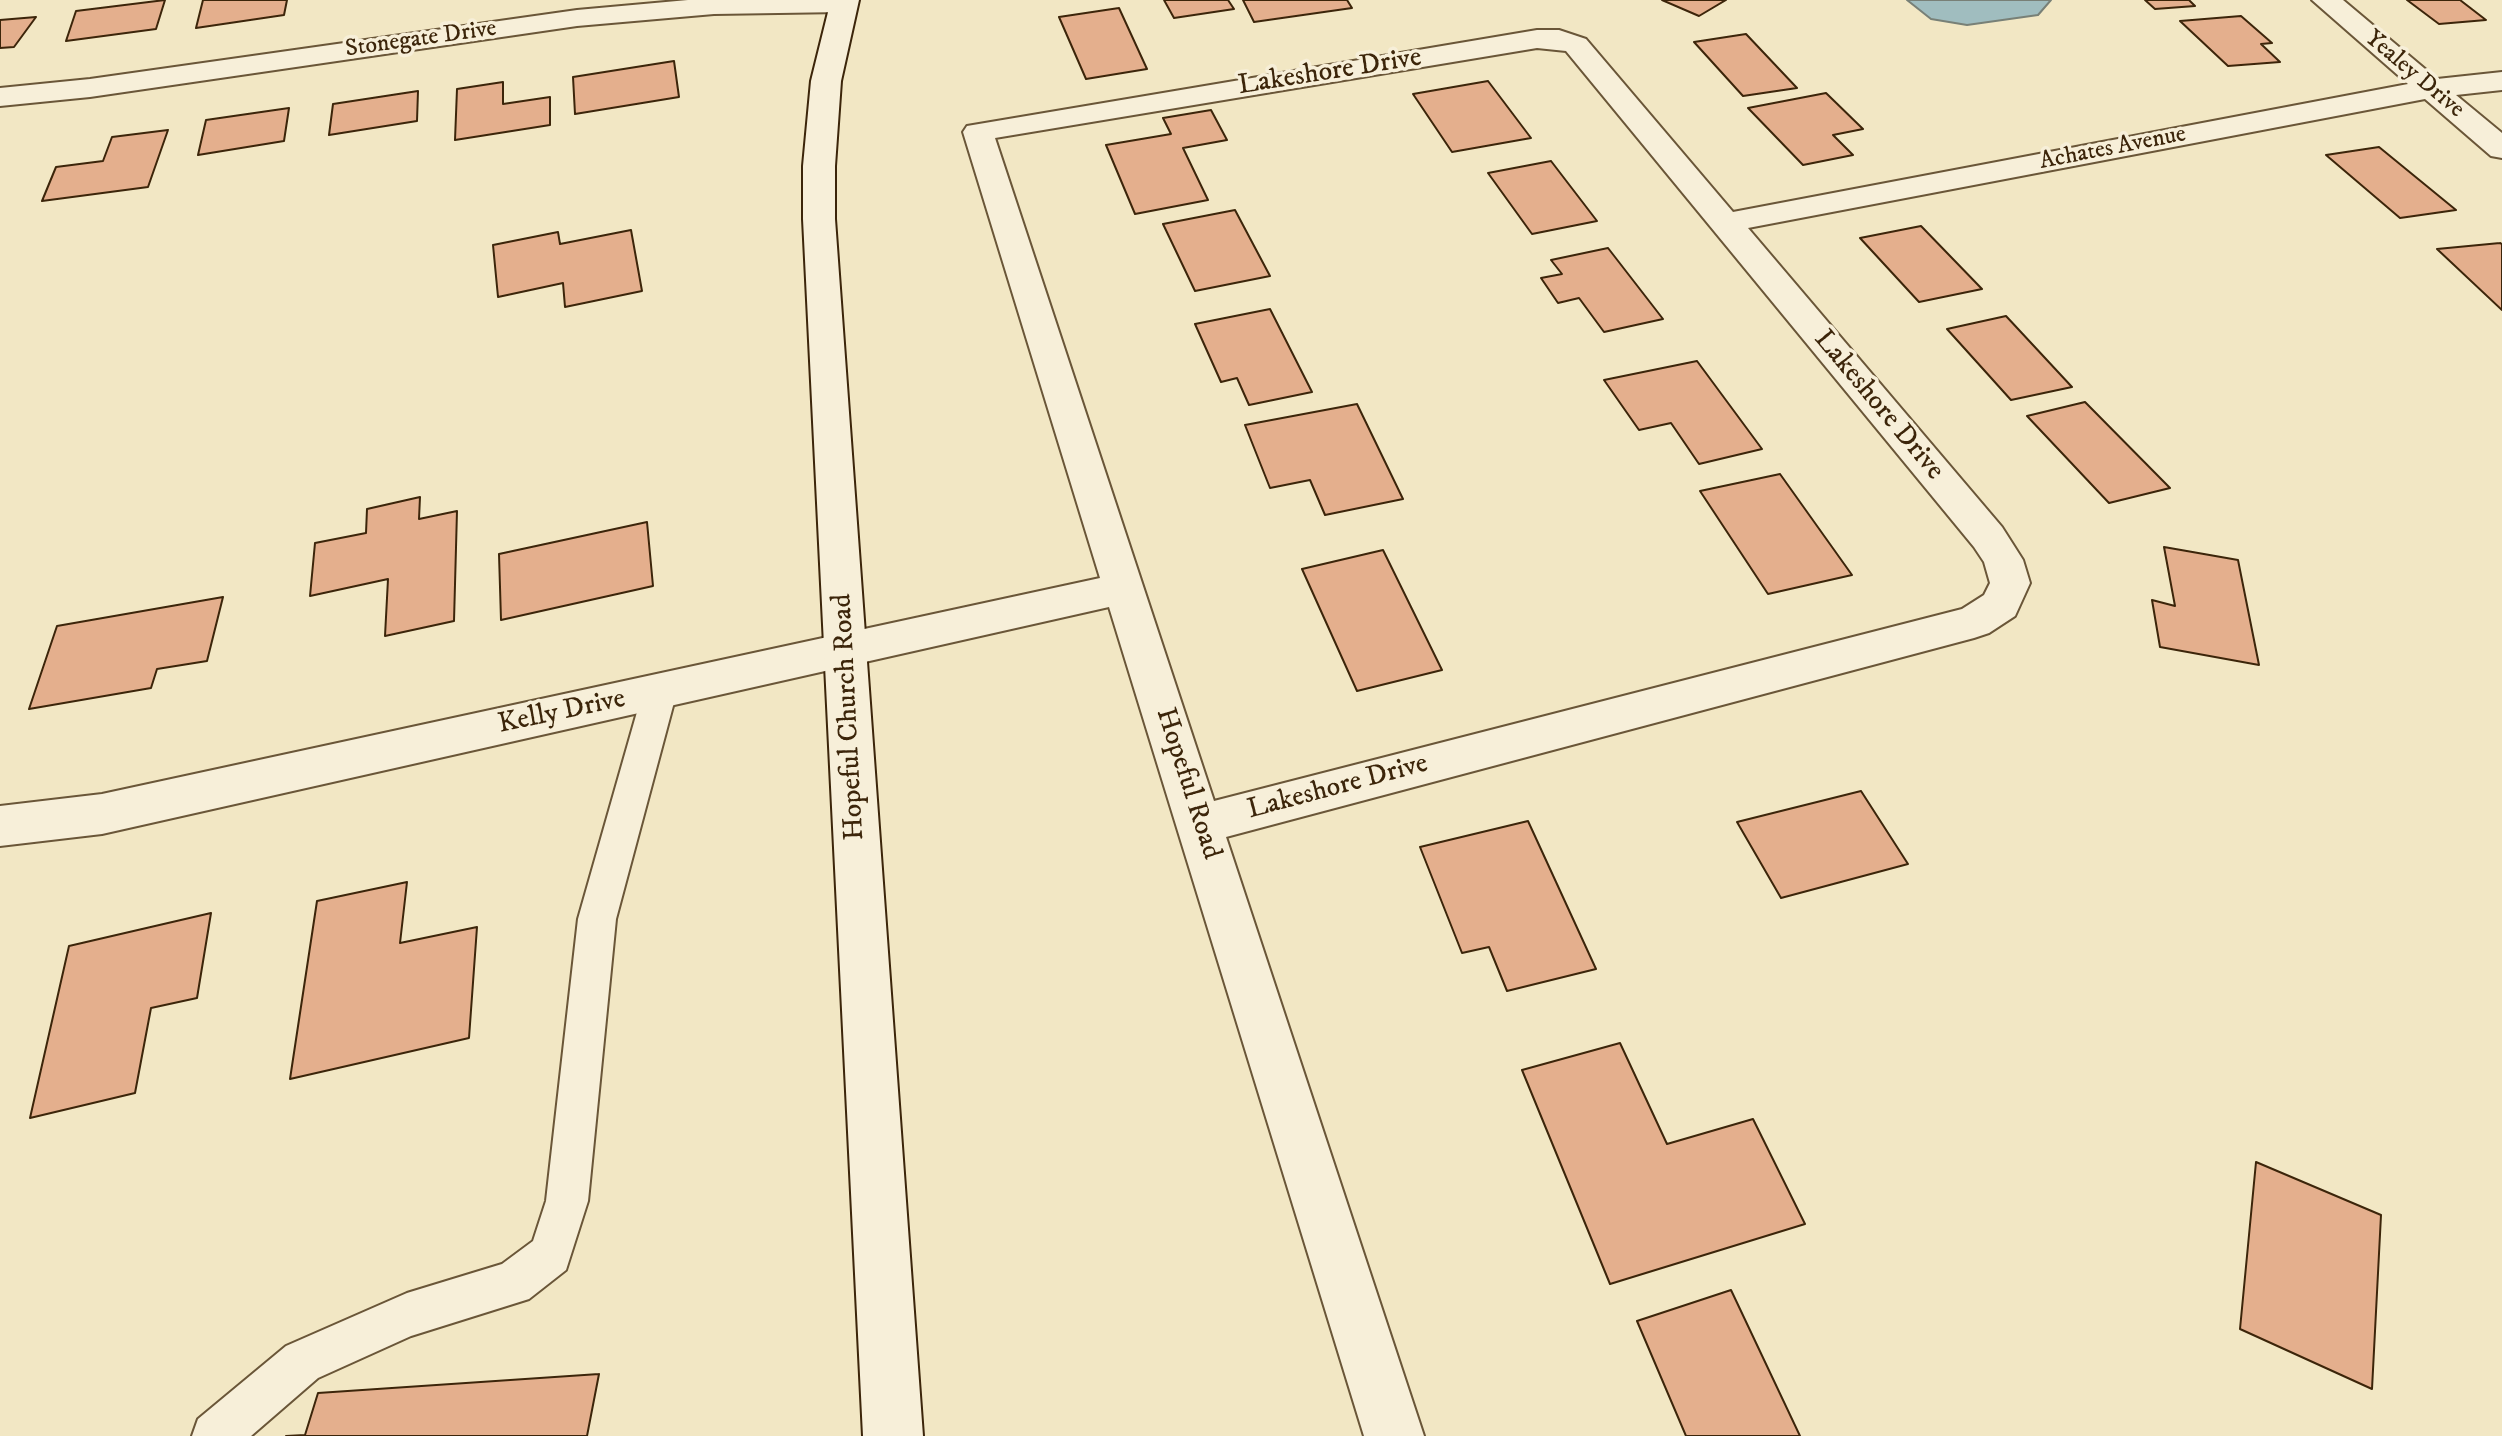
<!DOCTYPE html>
<html>
<head>
<meta charset="utf-8">
<style>
	body { margin:0 }
	canvas { display:block; background:#f2e7c4 }
</style>
</head>
<body>
<canvas width="2502" height="1436"></canvas>
<script>
const c = document.querySelector('canvas').getContext('2d');
c.lineJoin = 'round';
function paint(path, color) {
  c.fillStyle = color;
  c.fill(path, 'evenodd');
}
function toPath(rows) {
  const path = new Path2D();
  for (const r of rows) {
    path.moveTo(r[0], r[1]);
    for (let i = 2; i < r.length; i += 2) path.lineTo(r[i], r[i + 1]);
  }
  return path;
}
function trace(path, color, width, dash) {
  c.strokeStyle = color;
  c.lineWidth = width;
  c.lineCap = dash ? 'butt' : 'round';
  c.setLineDash(dash || []);
  c.stroke(path);
}
function label(font, color, halo, rows, align = 'center') {
  c.font = font + ' "IM FELL DW Pica",serif';
  c.lineWidth = 7;
  c.setLineDash([]);
  c.textBaseline = 'middle';
  c.strokeStyle = halo;
  c.fillStyle = color;
  for (const [text, x, y, turn = 0] of rows) {
    c.save();
    c.translate(x, y);
    c.rotate((+turn || 0) * Math.PI / 180);
    c.textAlign = isNaN(turn) ? turn : align;
    if (halo) c.strokeText(text, 0, 0);
    c.fillText(text, 0, 0);
    c.restore();
  }
}
const water = toPath([
	[1907,0,2051,0,2038,15,1967,25,1931,19,1907,0]
]);
const building = toPath([
	[165,0,156,29,66,41,76,11,165,0],
	[203,0,287,0,284,15,196,28,203,0],
	[1164,0,1228,0,1234,9,1174,18,1164,0],
	[1243,0,1347,0,1352,8,1254,22,1243,0],
	[1662,0,1726,0,1699,16,1662,0],
	[2145,0,2189,0,2195,6,2155,9,2145,0],
	[2407,0,2460,0,2486,20,2439,24,2407,0],
	[1119,8,1147,69,1086,79,1059,17,1119,8],
	[2241,16,2272,43,2261,44,2280,62,2228,66,2180,21,2241,16],
	[36,17,14,47,0,48,0,20,36,17],
	[1746,34,1797,88,1743,96,1694,42,1746,34],
	[674,61,679,97,575,114,573,77,674,61],
	[1488,81,1531,138,1452,152,1413,94,1488,81],
	[503,82,503,104,550,97,550,125,455,140,457,89,503,82],
	[418,91,417,121,329,135,333,104,418,91],
	[1826,93,1863,129,1833,135,1853,155,1803,165,1748,108,1826,93],
	[289,108,284,141,198,155,206,120,289,108],
	[1211,110,1227,140,1183,148,1208,200,1135,214,1106,145,1171,134,1163,118,1211,110],
	[168,130,148,187,42,201,56,167,103,161,112,137,168,130],
	[2379,147,2456,210,2400,218,2326,155,2379,147],
	[1551,161,1597,221,1532,234,1488,173,1551,161],
	[1235,210,1270,276,1195,291,1163,224,1235,210],
	[1921,226,1982,289,1919,302,1860,238,1921,226],
	[631,230,642,291,565,307,563,283,498,297,493,245,558,232,560,244,631,230],
	[2500,243,2502,244,2502,310,2437,249,2500,243],
	[1608,248,1663,319,1604,332,1579,298,1558,303,1541,278,1562,274,1551,260,1608,248],
	[1270,309,1312,392,1249,405,1237,378,1221,382,1195,324,1270,309],
	[2006,316,2072,387,2011,400,1947,329,2006,316],
	[1697,361,1762,449,1699,464,1671,423,1639,430,1604,380,1697,361],
	[2085,402,2170,488,2109,503,2027,416,2085,402],
	[1357,404,1403,499,1325,515,1310,480,1270,488,1245,425,1357,404],
	[1780,474,1852,575,1768,594,1700,491,1780,474],
	[420,497,419,519,457,511,454,621,385,636,388,579,310,596,315,543,366,533,367,509,420,497],
	[647,522,653,586,501,620,499,554,647,522],
	[2164,547,2238,560,2259,665,2160,647,2152,600,2175,606,2164,547],
	[1383,550,1442,670,1357,691,1302,569,1383,550],
	[223,597,207,661,157,669,151,688,29,709,57,626,223,597],
	[1861,791,1908,864,1781,898,1737,822,1861,791],
	[1528,821,1596,969,1507,991,1489,947,1462,953,1420,847,1528,821],
	[407,882,400,943,477,927,469,1038,290,1079,317,901,407,882],
	[211,913,197,998,151,1008,135,1093,30,1118,69,946,211,913],
	[1620,1043,1667,1144,1753,1119,1805,1224,1610,1284,1522,1070,1620,1043],
	[2256,1162,2381,1215,2372,1389,2240,1329,2256,1162],
	[1731,1290,1800,1436,1686,1436,1637,1321,1731,1290],
	[599,1374,587,1436,286,1436,305,1435,318,1393,599,1374]
]);
const lane = toPath([
	[660,678,672,682,677,691,616,919,588,1201,566,1270,529,1299,411,1336,318,1378,251,1436,192,1436,198,1419,286,1346,407,1293,502,1264,533,1241,546,1201,578,919,643,691,648,682,660,678]
]);
const street = toPath([
	[688,0,854,0,857,4,853,10,843,12,714,14,577,26,90,97,0,106,0,88,90,79,577,10,688,0],
	[2312,0,2343,0,2437,79,2502,72,2502,90,2456,95,2502,133,2502,158,2491,156,2425,99,1748,228,2002,527,2023,560,2030,583,2015,616,1989,633,1974,638,1226,837,1424,1436,1364,1436,1109,607,102,834,0,846,0,806,102,794,1100,578,963,132,967,126,1537,30,1559,30,1586,39,1733,212,2408,84,2312,0],
	[1537,48,1566,51,1974,547,1984,562,1990,583,1984,595,1962,609,1214,801,995,138,1537,48]
]);
const secondary = toPath([
	[831,0,859,0,841,81,835,166,835,219,923,1436,863,1436,803,219,803,166,811,81,831,0]
]);
const farStreetnames = [
	["Stonegate Drive",421,40,-8],
	["Yealey Drive",2414,75,40],
	["Achates Avenue",2113,149,-11]
];
const streetNames = [
	["Lakeshore Drive",1330,73,-9],
	["Lakeshore Drive",1878,406,50],
	["Kelly Drive",562,713,-12],
	["Hopeful Church Road",850,717,-93],
	["Hopeful Road",1187,784,72],
	["Lakeshore Drive",1338,788,-15]
];
paint(water, '#a0bdbf');
trace(water, '#788077', 2);
paint(building, '#e4af8d');
trace(building, '#3c250a', 2);
trace(lane, '#6a5638', 4);
trace(street, '#6a5638', 4);
trace(secondary, '#3c250a', 4);
paint(lane, '#f7efd9');
paint(street, '#f7efd9');
paint(secondary, '#f7efd9');
label('24px', '#3c250a', '#f7efd9', farStreetnames);
label('28px', '#3c250a', '#f7efd9', streetNames);
</script>
</body>
</html>
